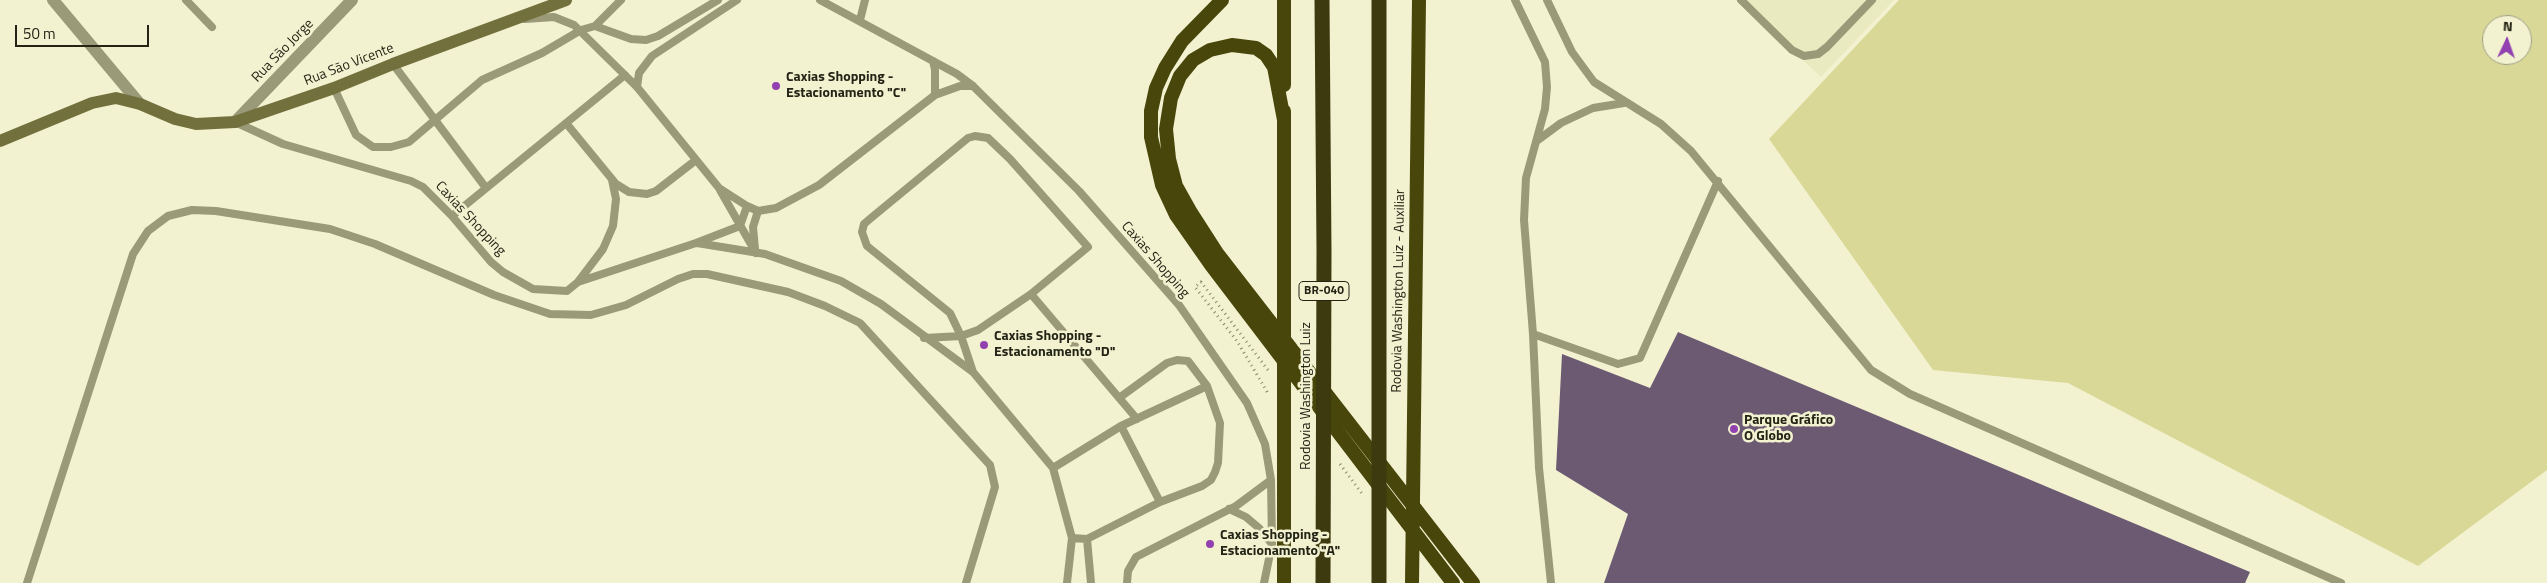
<!DOCTYPE html>
<html>
<head>
<meta charset="utf-8">
<style>
	body { margin:0 }
	#map { position:relative; width:2547px; height:583px; overflow:hidden; background:#f2f2d0; font-family:"Titillium Web",sans-serif }
	canvas { display:block }
	.north { position:absolute; left:2482px; top:15px; width:50px; height:50px; box-sizing:border-box; background:#f2f2d0; border:1px solid #9f9f86; border-radius:50%; rotate:3deg; font-size:14px; font-weight:700; line-height:20px; text-align:center; color:#232316 }
	.north::after { content:''; display:block; margin:auto; width:18px; height:22px; background:#9241b0; clip-path:polygon(50% 0,100% 100%,50% 72%,0 100%) }
	.scale { position:absolute; left:15px; top:25px; width:134px; height:22px; box-sizing:border-box; border:2px solid #232316; border-top:0; padding-left:6px; font-size:15px; line-height:18px; white-space:nowrap; color:#232316; -webkit-text-stroke:4px #f2f2d0; paint-order:stroke }
</style>
</head>
<body>
<div id="map">
<canvas width="2547" height="583"></canvas>
<div class="north">N</div>
<div class="scale">50 m</div>
</div>
<script>
const c = document.querySelector('canvas').getContext('2d');
c.lineJoin = 'round';
function paint(path, color) {
  c.fillStyle = color;
  c.fill(path, 'evenodd');
}
function toPath(rows) {
  const path = new Path2D();
  for (const r of rows) {
    path.moveTo(r[0], r[1]);
    for (let i = 2; i < r.length; i += 2) path.lineTo(r[i], r[i + 1]);
  }
  return path;
}
function trace(path, color, width, dash) {
  c.strokeStyle = color;
  c.lineWidth = width;
  c.lineCap = dash ? 'butt' : 'round';
  c.setLineDash(dash || []);
  c.stroke(path);
}
function label(font, color, halo, rows, align = 'center') {
  c.font = font + ' "Titillium Web",sans-serif';
  c.lineWidth = 5;
  c.setLineDash([]);
  c.textBaseline = 'middle';
  c.strokeStyle = halo;
  c.fillStyle = color;
  for (const [text, x, y, turn = 0] of rows) {
    c.save();
    c.translate(x, y);
    c.rotate((+turn || 0) * Math.PI / 180);
    c.textAlign = isNaN(turn) ? turn : align;
    if (halo) c.strokeText(text, 0, 0);
    c.fillText(text, 0, 0);
    c.restore();
  }
}
const built = toPath([
	[1739,0,1894,0,1821,77]
]);
const green = toPath([
	[1899,0,2547,0,2547,470,2418,566,2068,383,1933,370,1769,139],
	[2492,25,2522,25,2522,55,2492,55]
]);
const building = toPath([
	[1678,332,2250,572,2245,583,1604,583,1628,514,1556,470,1562,354,1650,388]
]);
const path = toPath([
	[1268,370,1201,282,1195,287,1237,341,1269,395],
	[1299,411,1307,422],
	[1340,464,1363,495]
]);
const service = toPath([
	[186,0,212,27],
	[621,0,595,26,631,39,646,40,658,36,718,0],
	[820,0,957,74,973,86,1079,191,1179,305,1247,403,1265,444,1271,480],
	[1515,0,1545,62,1547,87,1545,109,1526,178,1524,220,1533,334,1539,468,1551,583],
	[1547,0,1572,52,1594,82,1661,124,1691,151,1871,370,1910,394,2341,583],
	[1741,0,1792,50,1804,56,1818,54,1827,47,1872,0],
	[525,19,554,17,574,25,637,87,719,188,747,206,758,211,776,208,819,185,935,95,960,86,973,86],
	[860,20,865,0],
	[933,61,935,70,935,95],
	[393,64,486,188],
	[637,87,639,73,652,56,737,0],
	[334,88,356,135,373,147,391,147,409,142,482,80,542,53,581,30,595,26],
	[235,122,283,144,411,181,423,187,452,216,491,262,503,272,533,289,567,291,578,282,696,243,740,226,747,206],
	[566,123,616,184,629,192,647,194,656,191,696,160],
	[1538,140,1561,123,1593,108,1624,103],
	[720,190,756,253],
	[452,216,625,75],
	[697,243,765,254,841,281,881,304,973,372,1053,468,1072,538,1067,583],
	[755,249,753,227,758,211],
	[578,282,603,249,613,226,616,199,612,180],
	[1031,294,1137,419],
	[1533,334,1618,364,1640,358,1718,181],
	[924,338,961,336,978,330,1031,294,1088,247,1010,159,988,138,975,136,968,138,871,218,864,224,862,232,867,246,950,313,961,336,973,372],
	[1121,426,1160,502],
	[1053,468,1121,426,1207,386],
	[1229,509,1246,517,1259,528,1272,544],
	[1072,538,1087,539,1160,502,1202,486,1211,480,1215,472,1218,463,1220,423,1207,386,1188,361,1177,360,1167,363,1119,398],
	[1087,539,1091,583],
	[27,583,133,254,148,231,168,216,192,210,216,211,330,229,375,244,494,295,550,314,591,315,626,305,678,279,693,274,707,274,788,292,825,306,860,323,990,465,995,487,966,583],
	[1127,583,1128,571,1136,557,1236,506,1271,480,1272,544,1264,583]
]);
const minor = toPath([
	[235,122,352,0]
]);
const tertiary = toPath([
	[53,0,140,104]
]);
const secondary = toPath([
	[0,141,92,103,116,98,140,104,175,119,196,124,235,122,334,88,393,64,566,0]
]);
const trunk = toPath([
	[1222,0,1182,41,1165,68,1156,88,1151,111,1151,137,1162,185,1176,215,1211,265,1453,583],
	[1284,85,1284,0],
	[1284,111,1284,583],
	[1284,120,1274,67,1266,55,1256,48,1232,45,1210,50,1193,60,1180,76,1171,98,1166,129,1169,159,1176,186,1190,211,1217,253,1473,583],
	[1412,583,1419,0]
]);
const motorway = toPath([
	[1322,0,1324,251,1323,583],
	[1379,583,1379,0]
]);
const markers = [
	[776,86,5,"#9241b0"],
	[984,345,5,"#9241b0"],
	[1734,429,5,"#9241b0"],
	[1210,544,5,"#9241b0"]
];
const shields = [
	[1324,291,50]
];
const shieldNames = [
	["BR-040",1324,291]
];
const streetNames = [
	["Rua São Jorge",283,51,-46],
	["Rua Sāo Vicente",349,65,-21],
	["Caxias Shopping",470,219,47],
	["Caxias Shopping",1155,260,49],
	["Rodovia Washington Luiz - Auxiliar",1399,291,-89],
	["Rodovia Washington Luiz",1307,396,-90]
];
const poiNames = [
	["Caxias Shopping -",786,78],
	["Estacionamento \"C\"",786,94],
	["Caxias Shopping -",994,337],
	["Estacionamento \"D\"",994,353],
	["Parque Gráfico",1744,421],
	["O Globo",1744,437],
	["Caxias Shopping -",1220,536],
	["Estacionamento \"A\"",1220,552]
];
paint(built, '#eaeac0');
paint(green, '#d9d897');
paint(building, '#6c5a73');
trace(path, '#878770', 3, [1, 4]);
trace(service, '#9a9a79', 8);
trace(minor, '#9a9a79', 12);
trace(tertiary, '#9a9a79', 12);
trace(secondary, '#72713e', 12);
trace(trunk, '#49460c', 14);
trace(motorway, '#3c3a0e', 15);
for (const [x, y, r, color] of markers) {
  const dot = new Path2D();
  dot.arc(x, y, r, 0, 2 * Math.PI);
  c.fillStyle = color;
  c.fill(dot);
  trace(dot, '#f2f2d0', 2);
}
for (const [x, y, w] of shields) {
  const box = new Path2D();
  box.roundRect(x - w / 2, y - 9.5, w, 19, 4);
  c.fillStyle = '#f2f2d0';
  c.fill(box);
  trace(box, '#232316', 1);
}
label('bold 12px', '#232316', null, shieldNames);
label('14px', '#232316', '#f2f2d0', streetNames);
label('bold 14px', '#232316', '#f2f2d0', poiNames, 'left');
</script>
</body>
</html>
